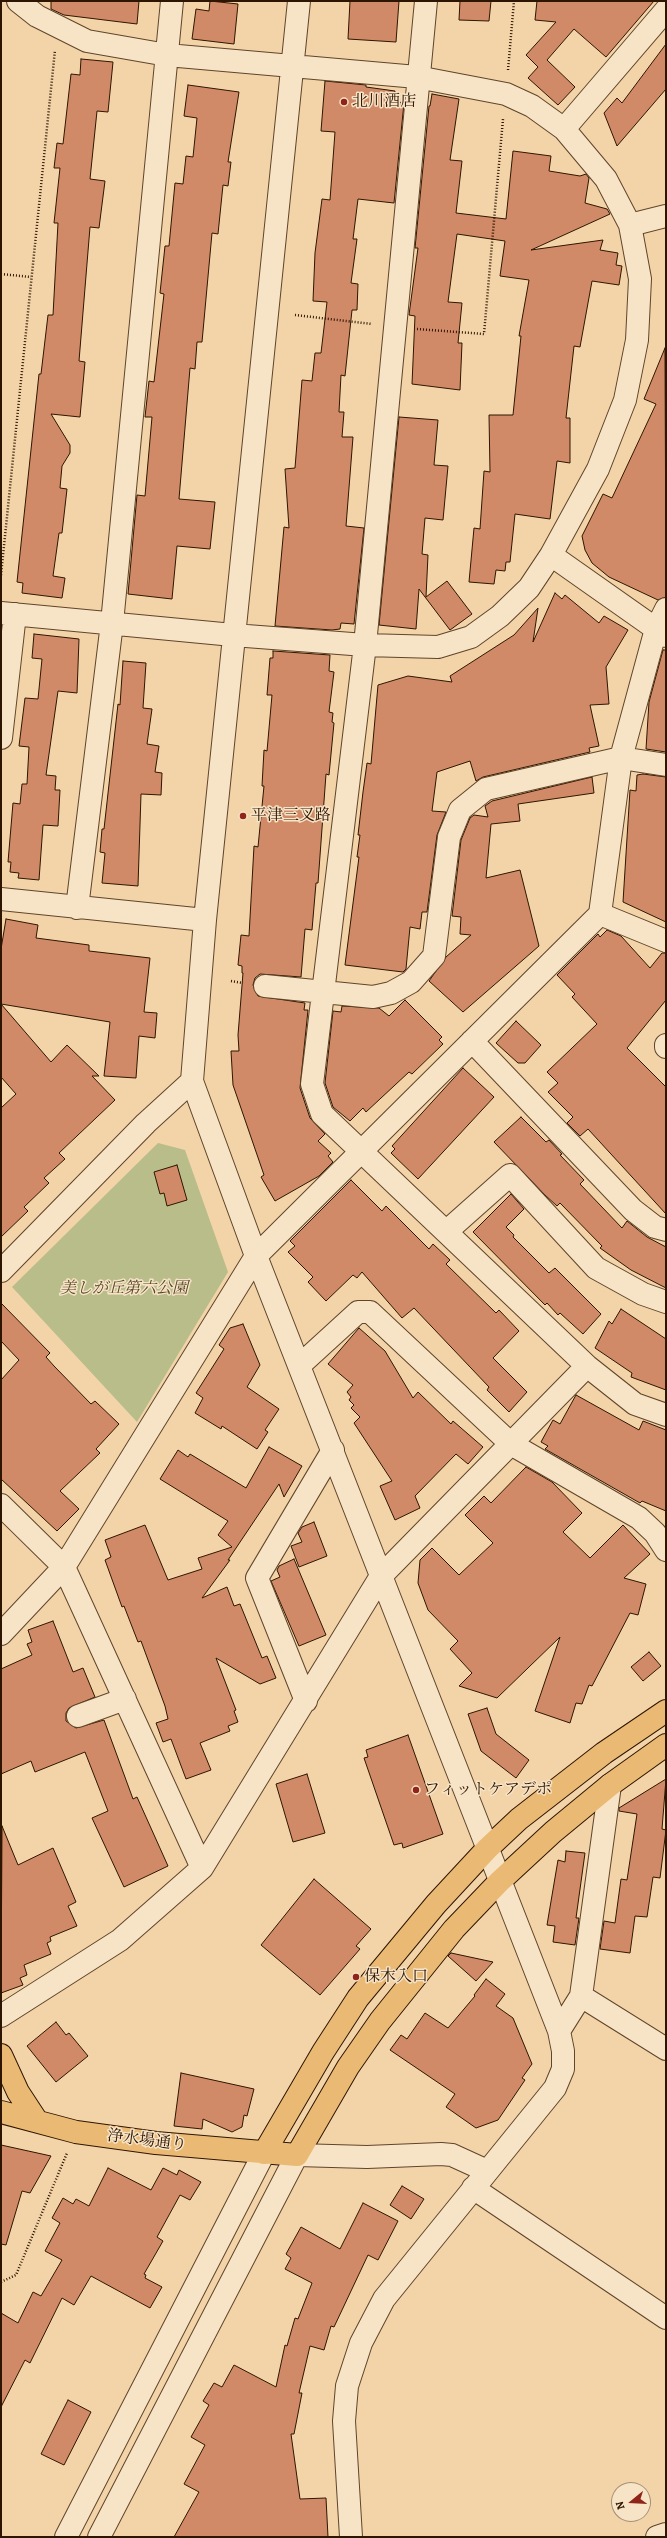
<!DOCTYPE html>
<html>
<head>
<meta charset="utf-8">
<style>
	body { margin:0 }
	#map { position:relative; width:667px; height:2538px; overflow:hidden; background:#f3d4a8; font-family:Alegreya,serif }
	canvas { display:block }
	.frame { position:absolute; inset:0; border:2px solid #2e1500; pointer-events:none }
	.north { position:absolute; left:611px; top:2482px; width:40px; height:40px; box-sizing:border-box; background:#f7e3c6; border:1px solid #a79177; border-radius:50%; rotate:252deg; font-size:11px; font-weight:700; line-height:16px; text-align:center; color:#2e1500 }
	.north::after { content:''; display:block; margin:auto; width:14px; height:18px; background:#8f2418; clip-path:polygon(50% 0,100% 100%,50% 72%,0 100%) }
</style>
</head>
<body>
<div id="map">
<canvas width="667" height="2538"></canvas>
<div class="frame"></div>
<div class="north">N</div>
</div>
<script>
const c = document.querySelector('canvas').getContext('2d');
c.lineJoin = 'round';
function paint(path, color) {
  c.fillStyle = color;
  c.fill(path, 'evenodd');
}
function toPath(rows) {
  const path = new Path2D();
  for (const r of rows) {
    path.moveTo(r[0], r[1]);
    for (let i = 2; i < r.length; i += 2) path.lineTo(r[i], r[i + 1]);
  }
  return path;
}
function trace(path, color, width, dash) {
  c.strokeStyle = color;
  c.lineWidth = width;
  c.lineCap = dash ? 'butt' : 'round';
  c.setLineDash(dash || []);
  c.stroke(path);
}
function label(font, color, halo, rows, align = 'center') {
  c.font = font + ' Alegreya,"Noto Serif JP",serif';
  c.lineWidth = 3;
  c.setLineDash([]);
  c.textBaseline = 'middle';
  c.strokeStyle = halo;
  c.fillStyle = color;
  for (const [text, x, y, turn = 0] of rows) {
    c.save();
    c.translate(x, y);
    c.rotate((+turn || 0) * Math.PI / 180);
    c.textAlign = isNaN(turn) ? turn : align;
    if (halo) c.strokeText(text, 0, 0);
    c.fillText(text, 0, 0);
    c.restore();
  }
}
const green = toPath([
	[158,1143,185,1150,228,1272,137,1422,12,1287]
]);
const building = toPath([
	[51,1,139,1,137,24,64,15,51,9,51,1],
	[210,1,238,4,234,44,192,39,196,9,209,11,210,1],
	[350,1,399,1,396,42,348,39,350,1],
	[460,1,491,1,489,21,459,20,460,1],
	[537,1,654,1,606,57,574,29,547,60,575,87,558,105,528,78,538,67,526,55,556,22,535,20,537,1],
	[666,44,666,89,617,146,604,113,617,98,622,103,666,44],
	[81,59,113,62,108,112,97,111,90,179,105,181,99,228,90,227,79,361,85,362,80,417,51,414,70,445,70,453,62,466,60,488,67,489,62,533,59,533,53,576,65,578,62,598,22,593,23,583,17,582,39,374,41,374,48,315,53,315,58,223,54,223,60,168,54,168,57,143,63,144,71,74,80,75,81,59],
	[325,81,366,85,366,87,395,91,393,101,404,103,394,203,358,199,353,239,357,239,351,283,358,284,357,310,352,310,345,376,341,375,339,412,344,412,342,437,353,437,346,526,364,528,354,624,341,623,340,629,332,630,275,626,284,527,289,528,285,469,295,468,302,380,312,381,315,353,321,353,327,302,313,301,315,253,322,199,330,200,335,132,321,131,325,81],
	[188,85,239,92,228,162,231,162,228,186,223,185,218,234,212,233,202,342,197,342,195,369,190,368,179,499,215,502,210,549,177,546,172,599,128,594,137,495,145,496,152,417,145,417,149,381,154,382,164,294,160,293,165,246,169,246,175,183,183,184,186,156,193,157,197,118,184,116,188,85],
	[432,94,459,99,450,160,462,161,456,213,506,219,513,151,551,156,549,171,580,176,586,174,589,178,585,203,607,209,610,214,531,250,603,240,600,250,618,253,616,265,622,266,619,285,592,281,580,347,574,346,566,418,570,418,570,463,557,461,550,519,515,514,510,562,506,562,505,571,496,570,494,584,469,582,474,528,480,529,484,471,490,472,489,415,513,415,521,336,519,336,529,280,500,276,505,241,457,234,448,302,462,303,458,343,462,343,460,390,412,384,415,316,409,315,418,248,415,248,429,106,430,106,432,94],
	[665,348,666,597,658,600,609,577,592,563,585,550,582,536,603,494,612,498,656,404,644,399,665,348],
	[399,417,438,420,434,465,448,466,443,520,425,518,422,554,428,555,426,597,447,581,472,614,450,630,419,589,416,629,379,625,399,417],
	[555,593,562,599,565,595,599,623,604,616,628,630,606,667,609,704,590,705,599,746,589,748,590,752,483,777,476,781,470,761,437,772,432,811,446,812,437,835,427,912,422,912,420,929,410,927,406,969,403,972,345,965,359,857,357,857,360,835,358,835,363,792,367,763,371,764,378,685,408,676,452,682,450,676,514,635,538,608,533,642,555,593],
	[34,634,79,639,77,693,58,691,46,775,56,776,55,790,60,790,58,826,43,825,39,880,18,878,19,873,10,872,11,862,8,862,13,803,20,804,22,784,27,784,29,747,19,746,25,698,38,699,42,659,32,658,34,634],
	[663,650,666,650,666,752,646,749,649,702,663,650],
	[273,651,330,655,329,671,334,672,329,712,333,713,332,722,334,723,329,775,326,774,318,883,316,883,312,930,305,929,301,977,260,974,255,978,253,985,258,996,305,1003,304,1010,308,1010,300,1088,310,1118,325,1134,318,1141,331,1153,328,1156,333,1162,319,1176,275,1201,261,1177,264,1175,233,1085,231,1051,239,1051,238,1035,243,973,242,973,242,966,238,965,241,935,249,936,254,846,258,847,264,786,262,786,264,750,267,751,272,695,267,695,270,658,273,658,273,651],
	[123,661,146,663,143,708,152,709,147,744,159,746,155,772,162,773,161,795,141,794,138,886,102,883,105,853,100,852,102,829,104,829,118,704,120,705,123,661],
	[643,774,666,777,666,922,623,902,630,790,636,791,637,775,643,774],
	[592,777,594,793,518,804,520,821,491,824,486,878,520,870,539,946,463,1012,429,981,446,957,471,935,460,934,461,917,452,916,461,840,470,818,474,815,488,817,485,806,492,801,592,777],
	[6,919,38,925,36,938,89,945,89,951,150,958,144,1012,157,1013,155,1038,139,1036,136,1078,104,1076,110,1022,1,1004,1,949,6,919],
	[607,930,621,936,650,968,662,953,666,953,666,1000,627,1048,666,1087,666,1214,588,1129,580,1136,567,1123,573,1117,548,1092,558,1083,547,1072,597,1024,572,997,575,994,557,975,598,934,600,937,607,930],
	[405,1000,442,1037,439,1040,443,1044,412,1074,409,1072,366,1112,363,1108,350,1121,333,1107,325,1083,333,1011,341,1012,342,1006,379,1008,389,1016,405,1000],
	[1,1004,51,1062,67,1045,99,1076,92,1076,115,1100,59,1153,65,1159,44,1178,49,1183,24,1207,28,1211,1,1237,1,1108,16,1094,1,1077,1,1004],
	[516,1021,541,1045,525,1063,518,1063,496,1043,516,1021],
	[463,1068,494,1097,418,1179,391,1153,395,1149,392,1146,463,1068],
	[521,1117,546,1142,549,1140,562,1154,560,1155,584,1180,580,1184,622,1228,627,1221,647,1237,666,1247,666,1288,631,1270,600,1248,602,1246,560,1203,557,1206,545,1195,494,1142,521,1117],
	[177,1165,187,1200,167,1206,164,1193,160,1194,154,1172,177,1165],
	[351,1180,382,1211,386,1206,429,1249,433,1244,450,1260,446,1264,496,1313,499,1310,519,1331,493,1358,527,1392,509,1412,487,1390,489,1387,414,1308,402,1318,362,1272,357,1278,353,1275,326,1301,308,1282,313,1277,288,1252,295,1246,290,1241,351,1180],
	[511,1194,524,1209,506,1227,514,1235,513,1237,549,1273,555,1268,601,1314,583,1334,560,1313,558,1315,547,1303,545,1305,473,1232,511,1194],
	[1,1303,50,1353,46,1357,54,1366,91,1404,95,1401,119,1424,96,1449,100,1453,60,1491,79,1509,57,1531,1,1479,1,1380,19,1360,1,1341,1,1303],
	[621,1309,666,1339,666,1390,631,1377,632,1373,595,1348,609,1321,612,1324,621,1309],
	[243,1324,260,1365,247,1387,279,1409,265,1430,268,1432,257,1449,222,1426,221,1429,195,1413,203,1398,196,1393,224,1349,219,1345,230,1328,243,1324],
	[359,1328,385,1351,413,1398,418,1392,451,1424,453,1421,483,1447,468,1464,456,1454,415,1496,420,1508,395,1520,380,1486,392,1481,354,1423,360,1417,351,1408,354,1405,349,1400,351,1397,347,1392,353,1385,328,1364,359,1328],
	[576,1395,639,1430,643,1421,666,1430,666,1511,642,1501,640,1503,545,1449,548,1446,541,1442,553,1420,560,1424,576,1395],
	[269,1447,302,1466,284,1497,279,1484,228,1560,230,1560,202,1598,227,1587,234,1606,240,1604,262,1658,267,1656,276,1678,260,1684,216,1658,236,1710,234,1711,238,1722,228,1726,230,1731,200,1743,211,1770,186,1779,171,1739,163,1742,156,1723,168,1719,165,1706,141,1641,138,1642,124,1606,122,1607,105,1560,111,1557,105,1540,145,1525,168,1580,202,1569,198,1558,232,1547,218,1535,228,1521,160,1479,178,1450,188,1457,190,1454,246,1488,269,1447],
	[526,1467,552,1482,582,1513,563,1532,590,1558,623,1525,650,1554,624,1578,646,1584,638,1615,630,1613,592,1686,589,1685,582,1704,576,1703,570,1723,535,1711,560,1637,497,1698,459,1686,472,1673,450,1649,458,1641,428,1610,418,1583,420,1560,432,1548,459,1575,493,1543,465,1515,484,1496,491,1503,526,1467],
	[314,1522,327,1556,299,1567,291,1546,302,1542,298,1533,302,1527,314,1522],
	[294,1559,326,1635,299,1646,271,1581,280,1577,277,1570,279,1566,294,1559],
	[53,1621,73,1672,83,1668,95,1697,69,1708,66,1713,66,1721,76,1728,104,1720,133,1799,137,1797,168,1866,124,1887,92,1818,108,1811,85,1752,35,1772,31,1761,1,1774,1,1669,32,1655,27,1644,32,1642,28,1630,53,1621],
	[649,1652,661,1666,643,1681,631,1667,649,1652],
	[487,1708,496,1734,529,1760,516,1778,481,1751,468,1714,487,1708],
	[408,1735,443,1834,403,1848,402,1843,394,1845,364,1758,368,1757,366,1750,408,1735],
	[307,1774,325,1833,293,1842,276,1784,307,1774],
	[666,1779,662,1829,666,1830,660,1878,653,1877,647,1917,635,1916,630,1953,600,1949,604,1921,615,1923,621,1879,627,1880,637,1814,619,1811,619,1808,666,1779],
	[2,1826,18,1865,53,1848,76,1902,68,1906,77,1926,50,1937,51,1941,47,1943,51,1954,24,1965,27,1975,20,1978,23,1985,1,1993,2,1826],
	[566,1851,585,1853,576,1918,579,1918,575,1945,553,1942,555,1926,547,1925,558,1860,565,1862,566,1851],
	[314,1879,371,1929,356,1946,360,1949,320,1995,261,1945,314,1879],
	[451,1953,493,1962,476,1981,448,1956,451,1953],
	[486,1979,505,1994,496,2006,513,2018,532,2064,522,2078,525,2080,498,2120,476,2128,446,2107,455,2094,390,2050,401,2035,407,2039,425,2013,448,2028,475,1996,474,1995,486,1979],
	[56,2022,66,2035,69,2033,88,2056,56,2082,27,2046,56,2022],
	[181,2073,254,2089,247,2116,244,2115,242,2127,232,2132,203,2119,202,2129,174,2126,181,2073],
	[1,2145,51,2156,30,2193,22,2191,6,2245,1,2244,1,2145],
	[108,2168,151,2190,163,2168,177,2175,179,2170,201,2182,190,2200,180,2195,157,2237,163,2241,144,2274,146,2275,145,2278,162,2287,150,2308,91,2276,74,2305,62,2298,30,2363,25,2360,1,2407,1,2313,18,2323,33,2292,41,2296,62,2260,45,2251,60,2223,52,2218,63,2198,73,2204,76,2199,89,2206,108,2168],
	[402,2186,424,2199,411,2219,390,2205,402,2186],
	[363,2203,398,2221,378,2260,368,2255,334,2327,331,2326,324,2350,310,2346,299,2393,302,2393,294,2434,291,2434,300,2499,326,2498,328,2537,174,2537,199,2492,184,2484,205,2445,191,2437,209,2405,203,2401,214,2383,222,2387,234,2365,276,2387,285,2345,287,2346,295,2318,298,2319,312,2283,285,2269,291,2258,286,2254,301,2227,340,2249,363,2203],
	[68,2400,91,2412,64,2465,41,2454,68,2400]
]);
const path = toPath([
	[508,70,514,1],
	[1,274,31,277],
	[295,315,372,324],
	[417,329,484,334,503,119],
	[1,575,55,50],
	[231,981,243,983],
	[1,2282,16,2275,67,2153]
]);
const minor = toPath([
	[299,1,205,920,192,1081,256,1256,559,2031,563,2051,563,2069,555,2088,384,2299,361,2343,347,2386,344,2421,351,2537],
	[426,1,365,645,312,1084,322,1114,587,1366,635,1404,666,1415],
	[564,129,666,10],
	[630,225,666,216],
	[551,555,666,636],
	[1,613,233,635,365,645,438,647,471,637,500,616,529,588,551,555,598,469,625,400,637,340,640,279,630,225,606,179,564,129,532,106,506,94,417,77,167,55,87,41,37,16,18,1],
	[1,738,15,614],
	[1,899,205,920],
	[77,908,112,623,172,1],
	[600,914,666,941],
	[265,986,373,997,391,993,411,982,434,956,449,837,460,810,486,789,621,758,666,765],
	[472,1041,633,1210,655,1227,666,1230],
	[666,1045,666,1047],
	[447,1231,510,1175,596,1268,643,1294,666,1302],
	[1,1271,146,1123,192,1081],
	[300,1365,358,1312,370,1312,511,1444,639,1518,655,1533,666,1550],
	[1,1505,64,1567,202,1868],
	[1,1634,64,1567,256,1256,600,914,621,758,656,629,666,609],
	[306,1701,257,1578,333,1450],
	[78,1716,125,1699],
	[581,1996,666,2049],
	[1,2016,120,1940,202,1868,381,1576,587,1366],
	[559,2031,581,1996,610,1785],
	[473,2188,666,2318],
	[66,2537,264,2153],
	[99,2537,297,2155,367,2157,441,2154,452,2155,487,2171],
	[657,2537,666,2534]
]);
const major = toPath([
	[1,2055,18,2092,37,2121],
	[1,2112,76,2132,156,2143,297,2155,348,2067,380,2021,454,1929,499,1882,553,1832,610,1785,666,1745],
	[264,2153,323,2052,358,1998,436,1904,487,1849,519,1819,604,1753,666,1711]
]);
const markers = [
	[344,102,4,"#8f2418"],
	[243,816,4,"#8f2418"],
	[416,1790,4,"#8f2418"],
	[356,1977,4,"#8f2418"]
];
const poiNames = [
	["北川酒店",352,102],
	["平津三叉路",251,816],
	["フィットケアデポ",424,1790],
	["保木入口",364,1977]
];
const parkNames = [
	["美しが丘第六公園",124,1289]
];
const streetNames = [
	["浄水場通り",147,2141,7]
];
paint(green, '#b8bd8a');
paint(building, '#d18a67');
trace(building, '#2e1500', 1);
trace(minor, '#5f452a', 24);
trace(major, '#2e1500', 24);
trace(path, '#2e1500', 2.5, [1, 2]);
trace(minor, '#f7e3c6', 22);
trace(major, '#eaba74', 22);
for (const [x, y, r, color] of markers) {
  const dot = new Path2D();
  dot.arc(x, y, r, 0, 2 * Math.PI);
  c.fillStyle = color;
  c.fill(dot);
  trace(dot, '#f7e3c6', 1.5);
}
label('16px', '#2e1500', '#f7e3c6', poiNames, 'left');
label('italic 16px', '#574729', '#f7e3c6', parkNames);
label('16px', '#2e1500', '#f7e3c6', streetNames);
</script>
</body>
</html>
